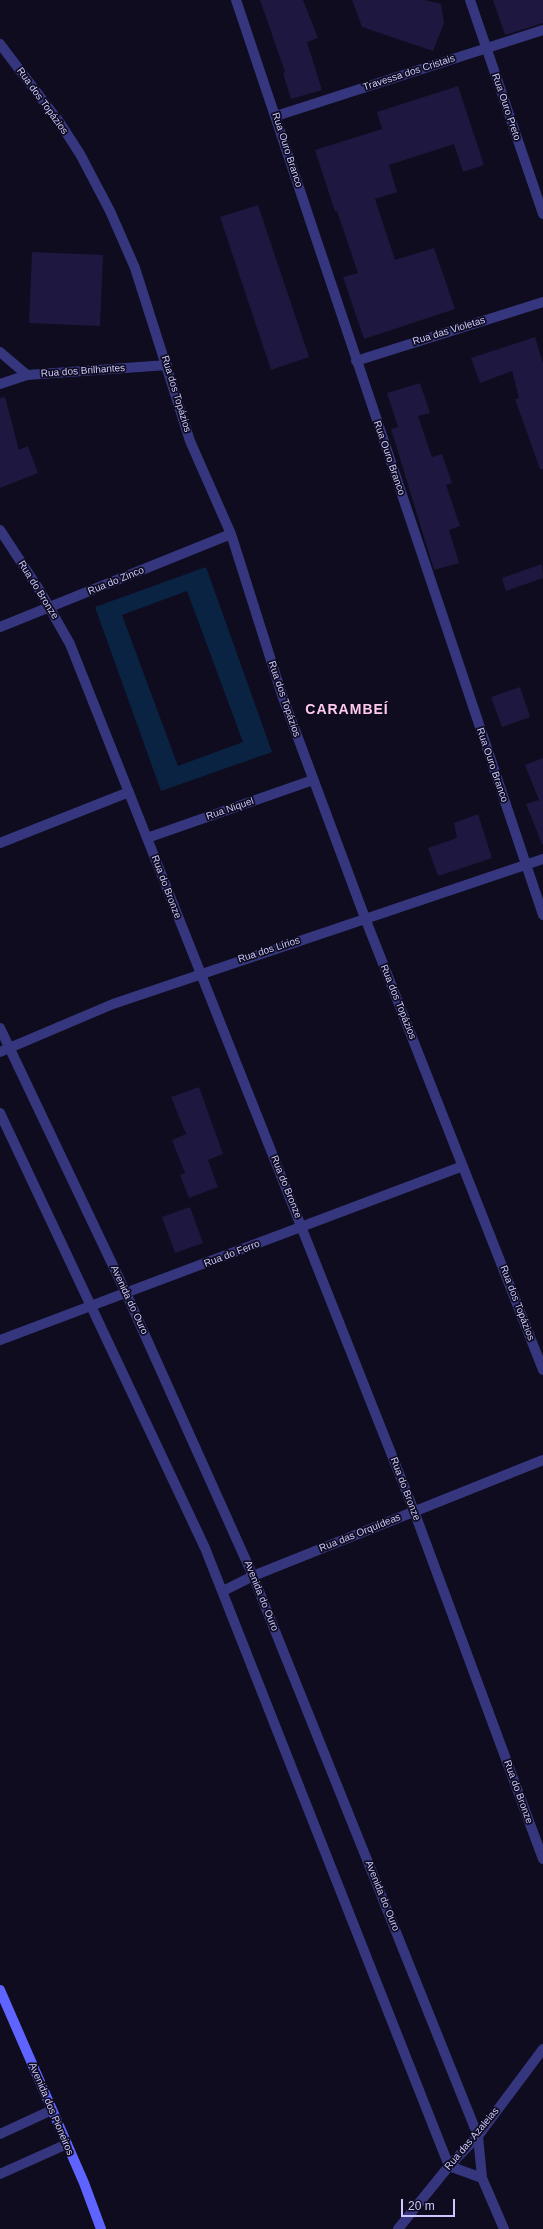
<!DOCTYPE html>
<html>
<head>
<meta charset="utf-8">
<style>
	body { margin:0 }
	#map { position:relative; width:543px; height:2229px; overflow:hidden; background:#0e0c1e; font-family:Arial,sans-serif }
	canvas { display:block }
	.scale { position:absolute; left:401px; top:2199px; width:54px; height:18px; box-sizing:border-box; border:2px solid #ccc8ff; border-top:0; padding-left:5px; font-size:12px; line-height:14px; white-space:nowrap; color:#ccc8ff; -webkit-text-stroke:3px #0e0c1e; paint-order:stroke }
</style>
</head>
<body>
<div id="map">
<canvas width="543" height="2229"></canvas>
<div class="scale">20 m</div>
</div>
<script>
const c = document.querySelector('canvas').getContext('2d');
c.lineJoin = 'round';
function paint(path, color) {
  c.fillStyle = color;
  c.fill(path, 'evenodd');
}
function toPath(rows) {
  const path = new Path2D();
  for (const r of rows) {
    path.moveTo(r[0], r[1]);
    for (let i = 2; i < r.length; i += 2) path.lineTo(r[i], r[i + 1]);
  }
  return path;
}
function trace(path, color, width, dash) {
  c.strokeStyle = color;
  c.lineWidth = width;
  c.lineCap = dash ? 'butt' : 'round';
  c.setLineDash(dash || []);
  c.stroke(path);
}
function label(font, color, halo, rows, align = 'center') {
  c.font = font + ' Arial,sans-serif';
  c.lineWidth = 3.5;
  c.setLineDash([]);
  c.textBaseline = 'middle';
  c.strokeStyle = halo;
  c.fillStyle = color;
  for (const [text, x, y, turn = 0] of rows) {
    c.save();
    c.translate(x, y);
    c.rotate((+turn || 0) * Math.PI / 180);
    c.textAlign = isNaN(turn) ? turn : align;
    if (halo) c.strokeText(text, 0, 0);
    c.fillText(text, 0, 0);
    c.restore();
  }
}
const water = toPath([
	[206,567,272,752,161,791,95,607],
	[187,591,243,742,178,766,122,615]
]);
const building = toPath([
	[260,0,303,0,318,38,307,42,322,90,291,99,283,73,285,72],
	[352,0,425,0,441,4,444,23,433,51,362,27],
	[493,0,543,0,543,23,505,35],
	[458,86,484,165,463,172,454,144,389,165,397,192,375,199,395,260,434,248,455,309,364,339,343,277,358,273,337,211,335,212,315,150,382,129,377,112],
	[258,205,309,357,271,370,220,217],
	[32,252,103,255,100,326,29,323],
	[535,337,543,363,543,469,540,469,515,399,519,398,512,371,480,383,471,358],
	[420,383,430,413,418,416,432,457,442,454,452,483,446,485,460,526,449,530,459,563,434,570,391,429,398,427,387,393],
	[5,397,19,450,28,446,38,473,0,488,0,398],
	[542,564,543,578,506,591,502,578],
	[520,687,530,717,502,727,491,697],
	[543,758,543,844,542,844,526,804,539,800,525,765],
	[478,814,492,858,438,876,428,848,457,838,454,823],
	[199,1087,223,1154,208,1160,218,1187,189,1198,180,1175,185,1173,172,1140,186,1134,171,1097],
	[190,1207,203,1243,175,1253,162,1217]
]);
const minor = toPath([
	[236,0,543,915],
	[470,0,543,214],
	[0,44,60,123,80,154,110,211,135,268,190,441,231,534,282,695,365,918,543,1370],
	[276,116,543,30],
	[0,352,27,375],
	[356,361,543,302],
	[0,384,27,375,167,365],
	[0,530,40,591,70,644,414,1511,543,1859],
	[0,627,231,534],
	[147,838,313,780],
	[0,843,129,792],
	[0,1052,113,1004,543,859],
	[0,1340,463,1166],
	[223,1591,253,1576,543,1460],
	[0,2134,52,2110],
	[478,2136,482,2178,504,2229],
	[449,2166,482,2178],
	[0,2174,67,2144]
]);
const tertiary = toPath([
	[0,1028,126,1293,253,1576,478,2136],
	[0,1113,205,1548,449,2166],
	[398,2229,449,2166,478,2136,543,2049]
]);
const secondary = toPath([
	[0,1990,84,2183,101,2229]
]);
const streetNames = [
	["Travessa dos Cristais",409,73,-18],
	["Rua dos Topázios",42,101,54],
	["Rua Ouro Preto",506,107,71],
	["Rua Ouro Branco",287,150,72],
	["Rua das Violetas",449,331,-17],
	["Rua dos Brilhantes",83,371,-4],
	["Rua dos Topázios",176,394,73],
	["Rua Ouro Branco",389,458,71],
	["Rua do Zinco",116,581,-22],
	["Rua do Bronze",38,590,58],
	["Rua dos Topázios",284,699,71],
	["Rua Ouro Branco",492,765,71],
	["Rua Niquel",230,809,-19],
	["Rua do Bronze",166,887,69],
	["Rua dos Lírios",269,950,-18],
	["Rua dos Topázios",398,1002,68],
	["Rua do Bronze",286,1187,68],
	["Rua do Ferro",232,1254,-21],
	["Avenida do Ouro",129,1300,65],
	["Rua dos Topázios",517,1303,69],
	["Rua do Bronze",405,1489,69],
	["Rua das Orquídeas",360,1533,-22],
	["Avenida do Ouro",261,1596,68],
	["Rua do Bronze",518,1792,70],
	["Avenida do Ouro",382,1896,68],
	["Avenida dos Pioneiros",51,2109,67],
	["Rua das Azaleias",472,2139,-50]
];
const districtNames = [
	["CARAMBEÍ",347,710]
];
paint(water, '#0b2342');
paint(building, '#1e173f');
trace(minor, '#36367e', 10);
trace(tertiary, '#36367e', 10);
trace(secondary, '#5f63ff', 10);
label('10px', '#ccc8ff', '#0e0c1e', streetNames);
c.letterSpacing = '1px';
label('bold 14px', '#ffcaee', '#0e0c1e', districtNames);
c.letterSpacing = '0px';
</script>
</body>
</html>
